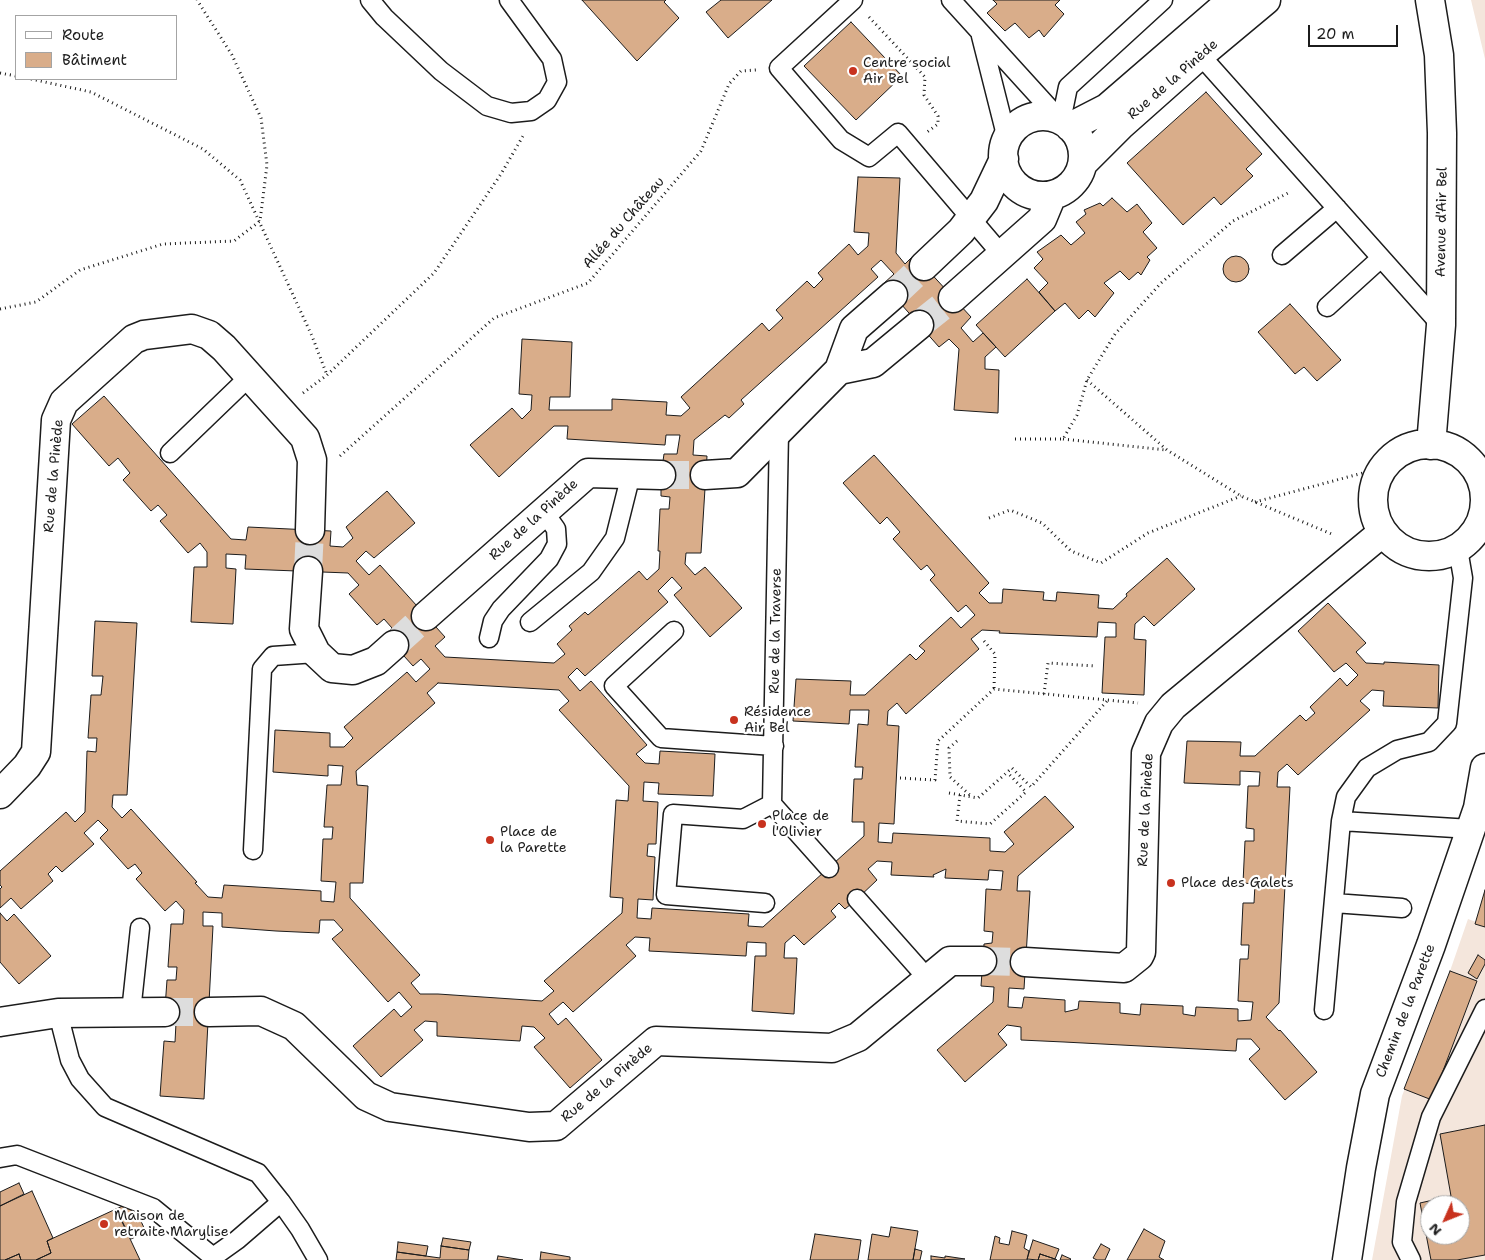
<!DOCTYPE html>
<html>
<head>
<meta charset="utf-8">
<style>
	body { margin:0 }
	#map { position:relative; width:1485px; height:1260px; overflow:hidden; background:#fff; font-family:"Shantell Sans",sans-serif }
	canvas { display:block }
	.legend { position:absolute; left:15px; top:15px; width:162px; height:65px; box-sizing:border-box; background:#fff; border:1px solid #a4a4a4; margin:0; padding:6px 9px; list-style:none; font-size:15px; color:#1c1c1c }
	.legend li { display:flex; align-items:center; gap:10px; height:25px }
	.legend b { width:25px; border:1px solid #a4a4a4 }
	.north { position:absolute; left:1420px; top:1195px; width:50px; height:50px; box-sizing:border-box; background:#fff; border:1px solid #a4a4a4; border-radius:50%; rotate:226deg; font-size:14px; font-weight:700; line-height:20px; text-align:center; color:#1c1c1c }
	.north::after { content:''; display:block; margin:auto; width:18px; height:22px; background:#c8321e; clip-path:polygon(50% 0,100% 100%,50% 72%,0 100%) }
	.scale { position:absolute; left:1308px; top:25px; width:90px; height:22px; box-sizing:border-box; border:2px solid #1c1c1c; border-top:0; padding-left:6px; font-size:15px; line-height:18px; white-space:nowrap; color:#1c1c1c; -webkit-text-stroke:4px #fff; paint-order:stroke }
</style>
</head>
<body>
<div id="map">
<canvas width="1485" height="1260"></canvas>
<ul class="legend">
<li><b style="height:6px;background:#fff"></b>Route</li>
<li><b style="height:14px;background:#d9ad8a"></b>Bâtiment</li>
</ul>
<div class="north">N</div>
<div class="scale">20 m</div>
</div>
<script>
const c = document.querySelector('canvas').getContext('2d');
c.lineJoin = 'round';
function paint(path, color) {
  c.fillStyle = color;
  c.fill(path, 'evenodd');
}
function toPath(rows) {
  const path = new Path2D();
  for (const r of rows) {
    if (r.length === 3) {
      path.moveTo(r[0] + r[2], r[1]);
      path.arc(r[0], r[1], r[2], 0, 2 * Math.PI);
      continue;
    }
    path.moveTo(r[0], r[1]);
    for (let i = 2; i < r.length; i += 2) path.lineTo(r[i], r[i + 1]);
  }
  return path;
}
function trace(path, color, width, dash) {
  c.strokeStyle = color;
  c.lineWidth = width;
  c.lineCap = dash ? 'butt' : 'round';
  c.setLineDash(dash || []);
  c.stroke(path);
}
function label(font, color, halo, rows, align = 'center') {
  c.font = font + ' "Shantell Sans",sans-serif';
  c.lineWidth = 4.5;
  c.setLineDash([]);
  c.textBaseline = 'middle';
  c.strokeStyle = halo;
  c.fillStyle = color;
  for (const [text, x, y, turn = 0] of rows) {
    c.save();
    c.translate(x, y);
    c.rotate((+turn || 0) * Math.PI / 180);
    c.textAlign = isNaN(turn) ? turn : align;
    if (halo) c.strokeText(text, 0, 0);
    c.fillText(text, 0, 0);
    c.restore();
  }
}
const built = toPath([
	[1471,0,1485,0,1485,59],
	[1485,890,1485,1260,1372,1260,1402,1096,1450,971,1468,919,1476,922],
	[1430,1205,1460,1205,1460,1235,1430,1235]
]);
const building = toPath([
	[582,0,666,0,664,2,679,18,637,61,582,0],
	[721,0,772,0,728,38,706,12,721,0],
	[993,0,1060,0,1055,5,1064,14,1044,37,1039,30,1029,38,1015,23,1005,31,987,13,997,4,993,0],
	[851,22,902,76,856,120,804,66,851,22],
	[1206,92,1262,154,1246,169,1253,176,1221,205,1214,197,1183,225,1127,163,1206,92],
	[858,177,900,178,896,253,905,264,914,255,971,317,961,328,973,342,983,333,996,347,985,357,985,369,999,370,998,413,954,410,959,349,949,339,939,347,893,295,883,284,894,274,881,260,871,269,878,277,741,400,744,404,729,418,725,415,694,440,693,455,707,456,701,553,686,553,685,564,695,575,705,567,742,608,710,637,674,595,682,588,672,577,658,591,668,602,585,676,577,668,568,677,580,691,591,681,647,745,636,754,645,763,659,764,660,751,715,754,713,796,658,794,659,783,644,782,643,801,658,802,656,844,648,844,647,856,655,857,653,900,638,899,637,918,651,919,652,908,749,914,748,926,763,927,864,836,864,822,852,822,854,779,862,779,863,767,855,767,858,724,868,725,869,710,850,710,849,724,793,721,796,679,851,681,850,695,865,695,910,654,916,660,925,651,919,646,951,617,961,628,975,615,966,605,958,612,930,580,935,575,927,565,921,570,893,539,900,532,887,517,880,524,843,483,874,455,989,583,979,593,989,603,1002,603,1003,589,1044,592,1043,600,1056,601,1057,592,1099,595,1098,608,1113,609,1127,596,1126,594,1167,558,1195,589,1154,626,1144,616,1135,624,1134,639,1146,640,1144,695,1102,693,1105,637,1116,637,1116,623,1098,622,1097,637,999,633,1000,631,982,630,971,639,979,649,906,714,897,703,888,711,887,725,899,726,894,824,879,823,878,842,892,843,893,833,990,838,990,851,1005,852,1014,844,1004,832,1045,796,1074,827,1018,876,1017,891,1030,891,1024,989,1009,988,1008,1007,1022,1008,1024,997,1065,1000,1065,1012,1078,1009,1079,1001,1120,1003,1120,1013,1140,1015,1141,1004,1183,1006,1183,1014,1195,1016,1196,1007,1238,1009,1238,1021,1251,1020,1253,1002,1238,1001,1240,959,1248,959,1249,945,1241,945,1243,903,1254,903,1255,884,1243,883,1245,841,1254,841,1254,829,1246,828,1248,786,1259,786,1260,772,1240,771,1240,785,1184,783,1187,741,1241,742,1240,756,1255,756,1300,715,1306,721,1315,713,1310,707,1340,678,1347,686,1358,675,1346,663,1334,672,1298,631,1328,603,1366,643,1356,652,1366,663,1384,664,1384,662,1439,665,1438,708,1383,706,1384,691,1372,690,1360,701,1370,710,1298,775,1287,764,1278,772,1277,787,1290,787,1279,1003,1266,1017,1279,1031,1280,1030,1317,1072,1285,1100,1249,1059,1260,1049,1251,1039,1237,1039,1236,1051,1064,1042,1021,1040,1021,1027,1007,1025,998,1034,1007,1045,965,1082,937,1050,993,1002,994,987,981,986,984,944,992,943,993,932,984,931,986,889,1001,890,1003,871,989,870,988,880,945,878,946,869,933,875,934,877,891,875,892,862,877,861,868,869,877,880,857,899,845,909,839,903,831,911,836,917,804,945,794,935,785,943,784,958,797,958,794,1014,752,1011,755,956,766,956,766,943,747,942,746,956,649,951,650,938,635,937,626,945,636,956,573,1012,563,1002,549,1014,558,1025,566,1018,602,1060,570,1088,534,1047,545,1038,534,1027,522,1026,520,1041,437,1036,437,1022,425,1021,414,1030,423,1040,381,1077,353,1046,394,1009,401,1017,412,1007,399,992,388,1002,332,939,343,930,334,920,320,920,319,933,276,931,222,927,222,913,203,912,203,926,213,926,204,1099,160,1096,164,1041,175,1042,176,1023,164,1022,167,980,176,980,177,967,168,967,171,924,183,924,184,910,176,901,165,911,136,879,142,873,135,864,128,869,100,838,108,830,98,820,84,833,94,844,62,872,56,866,48,874,53,881,21,909,11,898,0,908,0,889,2,887,0,885,0,871,66,812,75,822,85,812,87,751,96,752,97,738,88,738,91,695,101,695,103,676,92,676,95,621,137,623,127,795,113,795,112,807,122,818,131,809,197,882,195,883,208,897,222,898,224,885,321,891,321,901,334,902,336,882,321,881,323,839,332,839,333,827,324,827,327,785,341,785,343,766,328,765,328,776,273,772,275,730,330,733,330,747,344,747,353,738,344,727,407,672,416,682,430,669,421,659,413,666,385,635,392,628,384,619,377,625,349,594,359,585,348,573,245,569,246,555,226,554,226,568,236,569,233,624,191,622,194,567,207,567,207,552,200,543,188,553,160,521,167,515,158,505,151,511,123,480,130,473,118,458,109,466,72,424,104,396,231,539,246,540,248,527,331,531,330,546,343,547,353,538,346,527,387,491,415,523,374,558,366,551,356,561,369,575,380,565,445,637,435,646,445,657,554,663,565,654,557,644,572,630,569,626,585,612,588,615,639,571,647,580,659,569,660,551,658,551,660,509,669,509,670,497,661,496,661,475,664,454,677,454,680,435,666,435,665,445,567,439,568,426,554,426,499,477,470,445,512,408,522,419,531,410,532,395,519,394,522,339,572,342,570,397,550,397,549,410,612,410,612,399,667,402,666,415,681,416,690,408,681,397,762,323,769,331,783,318,776,310,807,281,814,288,823,279,818,273,849,244,858,255,868,246,869,233,854,232,858,177],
	[438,683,559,690,569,701,559,710,629,786,628,801,616,800,610,897,623,898,622,913,544,981,554,991,542,1001,438,994,420,994,411,983,420,975,350,898,350,883,363,883,368,786,357,785,356,771,435,703,427,693,438,683],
	[1112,198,1127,212,1137,204,1152,223,1143,232,1157,248,1147,257,1150,260,1141,275,1138,272,1129,280,1120,271,1104,283,1114,293,1095,317,1088,310,1079,319,1065,303,1055,311,1039,292,1048,283,1034,268,1043,259,1037,252,1061,235,1071,245,1085,233,1076,222,1086,214,1084,210,1100,203,1103,206,1112,198],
	[1236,269,13],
	[1027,279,1055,311,1005,357,976,325,1027,279],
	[1290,304,1341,360,1317,381,1304,367,1295,374,1258,332,1290,304],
	[1485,890,1485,927,1475,924,1485,890],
	[0,913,7,921,14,914,51,956,19,984,0,962,0,913],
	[1478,955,1485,960,1485,964,1477,979,1468,973,1478,955],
	[1450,971,1477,981,1432,1100,1404,1089,1450,971],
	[1485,1125,1485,1255,1457,1260,1431,1260,1420,1203,1451,1196,1440,1134,1485,1125],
	[1430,1205,1460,1205,1460,1235,1430,1235,1430,1205],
	[19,1183,24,1194,0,1206,0,1192,19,1183],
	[32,1191,53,1238,47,1241,51,1253,36,1260,21,1260,19,1254,5,1260,0,1260,0,1206,32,1191],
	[132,1202,146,1232,131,1239,116,1209,132,1202],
	[116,1209,140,1260,36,1260,51,1253,47,1241,116,1209],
	[891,1227,918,1231,913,1260,868,1260,872,1234,889,1237,891,1227],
	[1144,1229,1165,1241,1159,1257,1164,1260,1127,1260,1144,1229],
	[1012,1231,1027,1235,1024,1248,1029,1251,1027,1260,990,1260,995,1236,1000,1238,999,1243,1009,1245,1012,1231],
	[815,1234,861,1240,858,1260,810,1260,815,1234],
	[443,1238,471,1242,469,1250,441,1246,443,1238],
	[1033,1240,1059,1249,1055,1259,1040,1254,1038,1260,1027,1259,1033,1240],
	[398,1242,428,1246,426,1256,397,1252,398,1242],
	[1101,1244,1110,1249,1105,1260,1097,1260,1093,1258,1101,1244],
	[441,1246,469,1250,468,1260,396,1260,397,1252,440,1258,441,1246],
	[915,1249,922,1251,920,1260,913,1260,915,1249],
	[541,1252,570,1257,570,1260,540,1260,541,1252],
	[19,1254,21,1260,5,1260,19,1254],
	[1040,1254,1055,1259,1057,1260,1038,1260,1040,1254],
	[1062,1255,1071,1259,1070,1260,1060,1260,1062,1255],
	[498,1256,523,1260,497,1260,498,1256],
	[931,1256,945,1258,945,1256,965,1259,931,1260,931,1256]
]);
const streetTunnel = toPath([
	[893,295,924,266],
	[919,325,953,298],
	[661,475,705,475],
	[308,571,310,530],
	[394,645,426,616],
	[982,961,1025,962],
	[165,1012,209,1012]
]);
const path = toPath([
	[869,17,925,77,924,95,938,116,938,124,927,132],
	[0,73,16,76],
	[31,79,91,92,203,149,240,180,312,336,327,375],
	[0,309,36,302,80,270,163,244,234,241,260,221,267,165,261,118,232,55,197,0],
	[1087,380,1167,450,1241,496,1334,535],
	[303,393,327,375,434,273,501,174,523,136],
	[1015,439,1063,439,1077,415,1087,380,1115,334,1161,283,1233,221,1290,192],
	[1063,439,1166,450],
	[340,456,494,318,588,283,701,151,729,84,741,71,756,70],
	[1255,502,1385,467],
	[989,518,1010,510,1042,523,1071,551,1101,563,1148,533,1241,496],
	[984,641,995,654,994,689],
	[1044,694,1048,663,1095,666],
	[957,741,949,748,950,777,971,796],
	[900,778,935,780,938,741,994,689,1138,703],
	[949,793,978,798,1012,768,1031,787,1107,701],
	[960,795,957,821,990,824,1026,792,1007,772]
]);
const lane = toPath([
	[370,0,384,17,441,71,487,106,511,113,531,111,547,100,557,82,552,59,509,0],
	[853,0,779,68,841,140,869,157,898,133,1002,255],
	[951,0,1061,121],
	[981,36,1007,139],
	[1193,47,1441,325],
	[1061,121,1068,87,1163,0],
	[1282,255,1337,208],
	[1327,307,1381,258],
	[779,432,772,804,829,868],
	[170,453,250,376],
	[530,622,591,572,615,538,631,474],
	[674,631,614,686,661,738,774,746],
	[489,638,493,621,501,609,549,559,557,544,556,529,544,512],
	[1341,821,1346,797,1367,768,1397,750,1429,742,1447,723,1463,578,1458,549],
	[253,850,262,669,273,656,316,653],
	[857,899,928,979],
	[765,903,666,895,673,814,743,819,772,804],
	[1334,903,1402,908],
	[1324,1010,1341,821,1471,829],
	[131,1012,140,928],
	[58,1013,70,1060,80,1079,105,1107,258,1173,281,1202,300,1229,318,1260],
	[0,1158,17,1155,153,1208,213,1257],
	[214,1260,213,1257,237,1240,281,1202],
	[1411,1260,1402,1242,1406,1202,1431,1117,1485,1009]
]);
const street = toPath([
	[1430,0,1439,55,1442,133,1441,325,1431,445],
	[1043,156,40],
	[1070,127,1107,108,1232,0],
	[1083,163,1120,126,1200,55,1266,0],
	[924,266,961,231,984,201,1004,159],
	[953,298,1042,219,1052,195],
	[839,370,873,363,919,325],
	[1429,500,56],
	[705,475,737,473,839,370,854,329,893,295],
	[308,571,304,629,316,653,332,668,353,670,376,661,394,645],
	[426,616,588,473,661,475],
	[0,794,27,766,36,752,56,420,64,402,134,339,144,335,192,329,209,335,224,348,305,438,312,460,310,530],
	[1025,962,1124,968,1139,956,1141,952,1146,753,1159,723,1173,706,1383,532],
	[209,1012,261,1011,294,1026,366,1096,390,1107,529,1127,556,1126,656,1041,832,1048,858,1037,950,961,982,961],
	[0,1022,58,1013,165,1012],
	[1347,1260,1361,1168,1375,1094,1431,945,1478,808,1485,768]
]);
const markers = [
	[853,71,5,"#c8321e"],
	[734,720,5,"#c8321e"],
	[762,824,5,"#c8321e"],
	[490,840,5,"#c8321e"],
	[1171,883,5,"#c8321e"],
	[104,1224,5,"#c8321e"]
];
const poiNames = [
	["Centre social",863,63],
	["Air Bel",863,79],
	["Résidence",744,712],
	["Air Bel",744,728],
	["Place de",772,816],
	["l'Olivier",772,832],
	["Place de",500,832],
	["la Parette",500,848],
	["Place des Galets",1181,883],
	["Maison de",114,1216],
	["retraite Marylise",114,1232]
];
const streetNames = [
	["Rue de la Pinède",1173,80,-41],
	["Avenue d'Air Bel",1442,222,-89],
	["Allée du Château",624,223,-49],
	["Rue de la Pinède",54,476,-85],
	["Rue de la Pinède",534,520,-42],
	["Rue de la Traverse",776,631,-89],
	["Rue de la Pinède",1146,810,-87],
	["Chemin de la Parette",1406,1011,-69],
	["Rue de la Pinède",607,1083,-40]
];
paint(built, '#f4e6dc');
paint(building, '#d9ad8a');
trace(building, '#1c1c1c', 1);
trace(streetTunnel, '#ddd', 28, [28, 14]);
trace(lane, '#1c1c1c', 21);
trace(street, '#1c1c1c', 31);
trace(path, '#1c1c1c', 3, [1, 4]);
trace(lane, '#fff', 18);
trace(street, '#fff', 28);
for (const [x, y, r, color] of markers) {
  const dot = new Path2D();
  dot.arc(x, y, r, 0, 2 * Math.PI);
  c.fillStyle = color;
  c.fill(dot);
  trace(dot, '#fff', 2);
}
label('14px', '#1c1c1c', '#fff', poiNames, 'left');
label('14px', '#1c1c1c', '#fff', streetNames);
</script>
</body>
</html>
